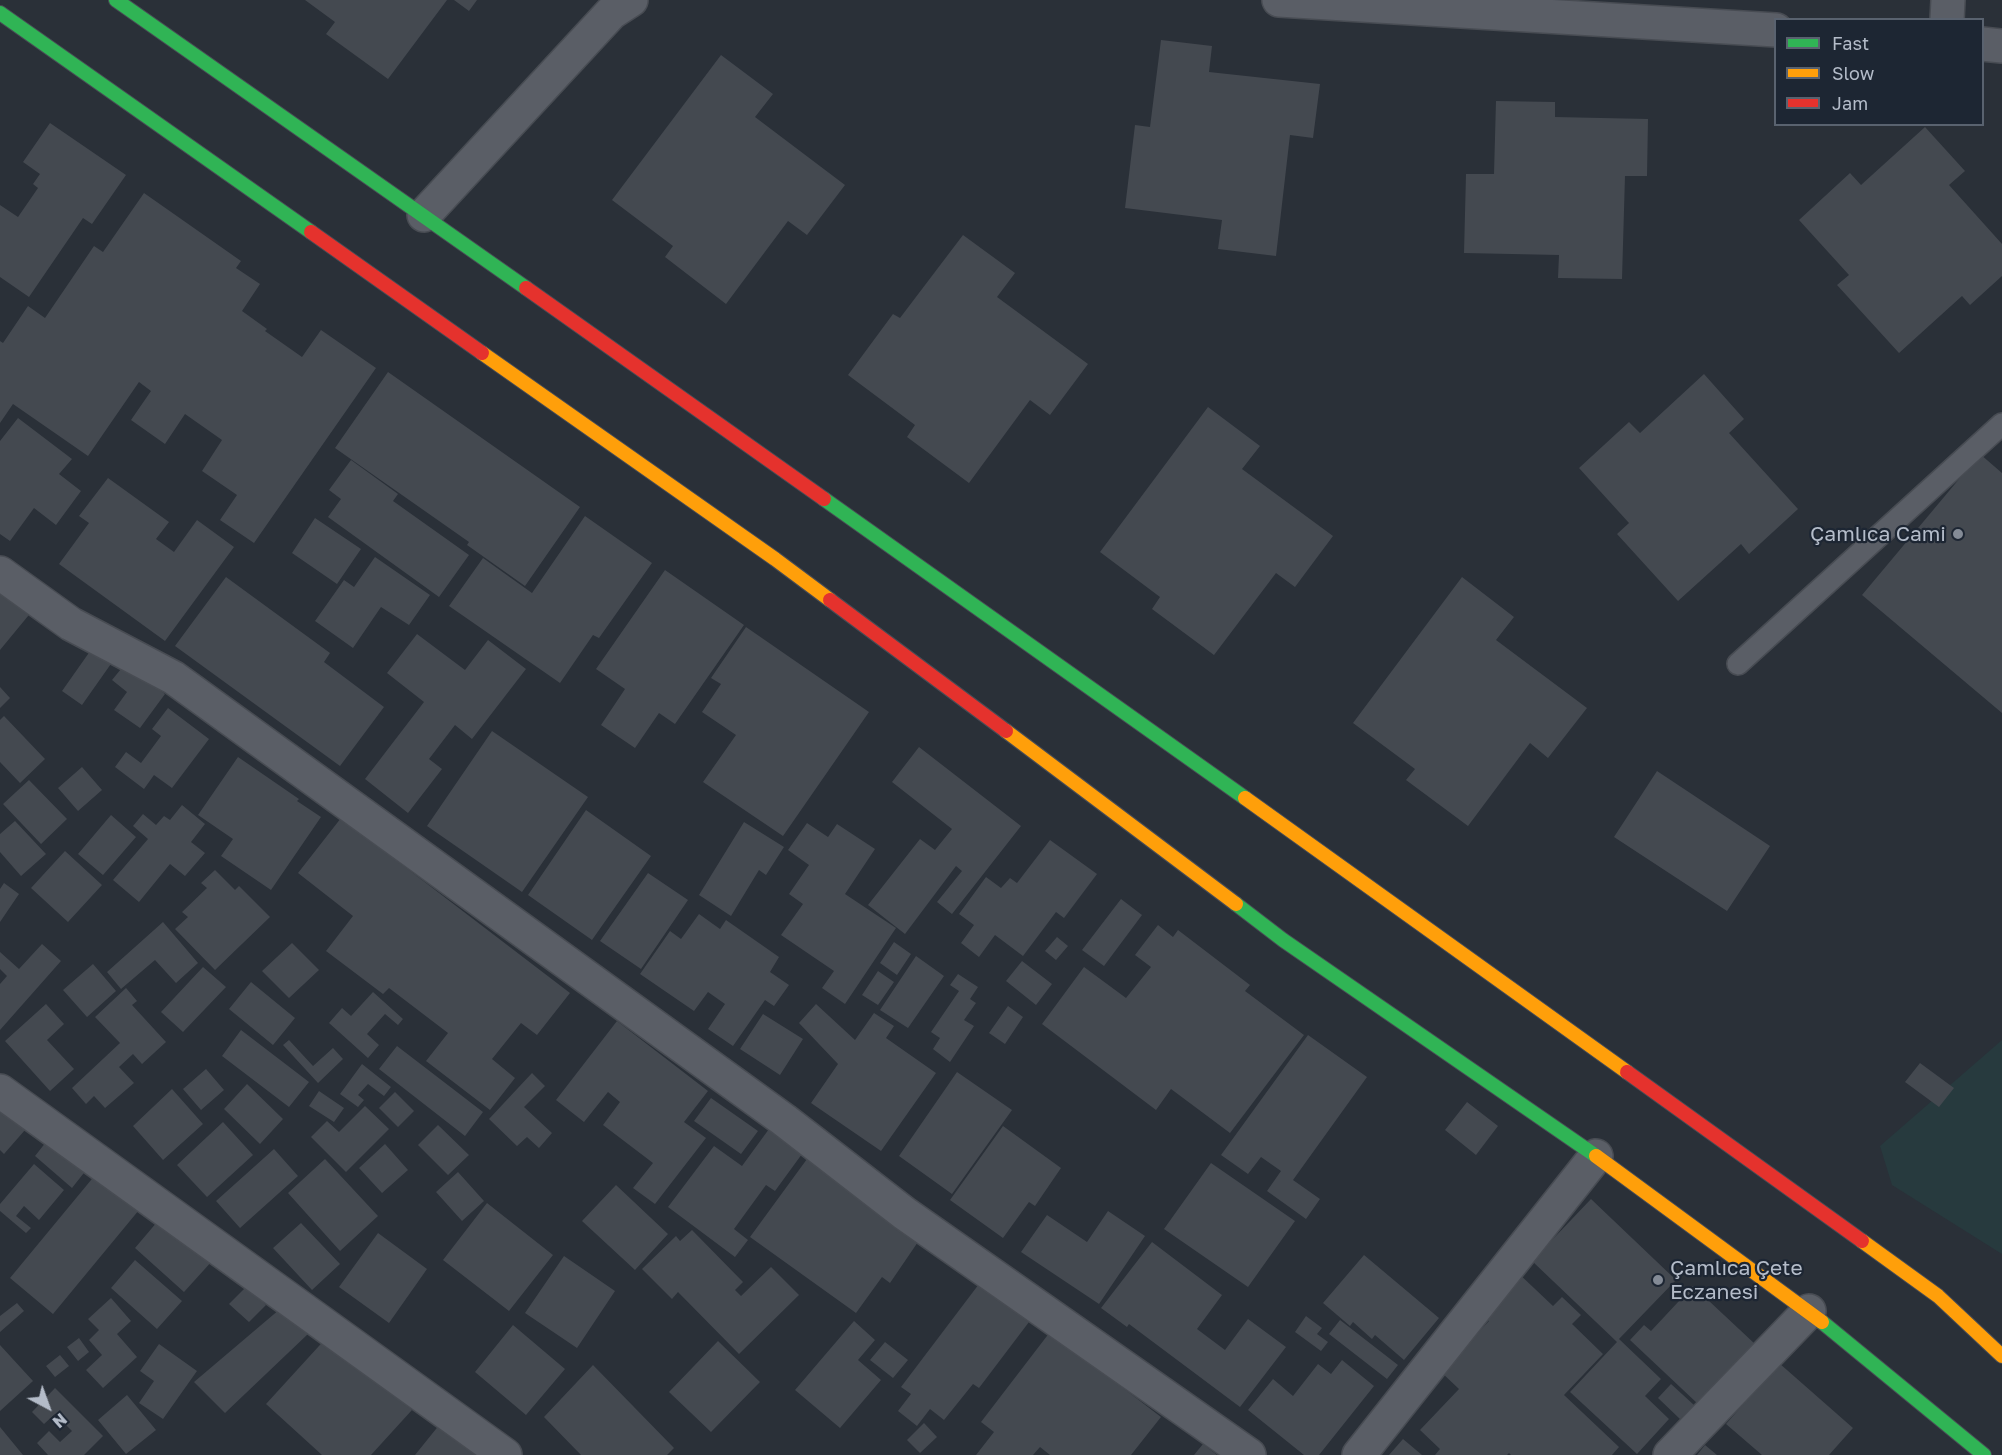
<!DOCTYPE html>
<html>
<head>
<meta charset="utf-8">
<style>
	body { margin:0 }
	#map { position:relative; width:2002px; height:1455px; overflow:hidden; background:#2a3038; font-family:"Golos Text",sans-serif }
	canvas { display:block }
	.legend { position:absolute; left:1774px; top:18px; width:210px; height:108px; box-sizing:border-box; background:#1d2633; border:2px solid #59626f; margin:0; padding:8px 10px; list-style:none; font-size:18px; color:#b4bcc9 }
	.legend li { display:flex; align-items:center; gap:12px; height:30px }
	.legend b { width:30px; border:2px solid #59626f }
	.north { position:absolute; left:18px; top:1377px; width:60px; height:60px; -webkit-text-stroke:4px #1d2633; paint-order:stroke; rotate:139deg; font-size:16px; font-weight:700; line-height:24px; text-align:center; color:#b4bcc9 }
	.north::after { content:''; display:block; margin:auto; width:21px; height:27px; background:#b4bcc9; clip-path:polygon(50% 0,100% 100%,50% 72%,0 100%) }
</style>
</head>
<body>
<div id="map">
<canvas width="2002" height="1455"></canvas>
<ul class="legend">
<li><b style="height:8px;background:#30b455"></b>Fast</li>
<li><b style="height:8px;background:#ff9f0a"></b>Slow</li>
<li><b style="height:8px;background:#e5322d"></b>Jam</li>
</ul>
<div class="north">N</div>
</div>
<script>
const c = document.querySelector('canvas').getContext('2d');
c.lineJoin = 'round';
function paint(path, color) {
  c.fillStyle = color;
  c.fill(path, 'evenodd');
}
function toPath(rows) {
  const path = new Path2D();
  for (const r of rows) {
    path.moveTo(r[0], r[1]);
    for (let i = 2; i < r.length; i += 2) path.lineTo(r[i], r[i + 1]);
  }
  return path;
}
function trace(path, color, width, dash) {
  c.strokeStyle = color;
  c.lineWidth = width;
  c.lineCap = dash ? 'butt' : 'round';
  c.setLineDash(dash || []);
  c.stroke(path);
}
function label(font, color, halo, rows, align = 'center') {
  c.font = font + ' "Golos Text",sans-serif';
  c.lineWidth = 4.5;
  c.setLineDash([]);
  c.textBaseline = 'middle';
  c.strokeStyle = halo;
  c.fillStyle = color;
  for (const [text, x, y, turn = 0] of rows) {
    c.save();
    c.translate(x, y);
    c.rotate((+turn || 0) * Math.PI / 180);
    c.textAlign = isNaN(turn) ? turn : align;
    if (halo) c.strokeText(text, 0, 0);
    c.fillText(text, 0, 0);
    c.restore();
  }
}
const green = toPath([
	[2002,1040,2002,1254,1892,1185,1880,1146]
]);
const building = toPath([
	[305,0,447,0,388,79,326,34,335,22],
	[454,0,477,0,469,11],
	[1161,40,1212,46,1209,72,1320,84,1313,138,1290,135,1276,256,1218,249,1222,220,1125,208,1135,125,1150,127],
	[721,55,773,94,755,117,845,185,807,235,788,221,726,304,665,257,673,246,612,200],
	[1496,101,1555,102,1555,117,1648,119,1647,176,1625,176,1622,279,1558,278,1559,255,1464,253,1466,174,1494,174],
	[50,123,126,175,92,224,83,218,29,297,0,277,0,205,18,217,38,188,33,184,40,174,23,162],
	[1925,127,1965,171,1949,185,2002,244,2002,276,1970,305,1962,296,1899,353,1837,285,1849,275,1799,220,1850,173,1861,185],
	[144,193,241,261,236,268,260,284,242,311,267,329,265,331,302,357,321,330,376,368,254,543,220,520,237,495,202,471,222,440,185,414,165,444,131,420,151,391,139,382,88,456,13,404,0,423,0,341,3,343,28,306,45,318,94,246,103,252],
	[963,235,1015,273,997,297,1088,364,1050,415,1030,400,969,483,907,437,915,425,848,375,893,314,900,318],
	[388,372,580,507,525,586,467,545,469,542,335,448],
	[1704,374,1744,419,1729,433,1798,509,1749,554,1741,544,1678,601,1617,534,1629,523,1579,468,1629,422,1640,433],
	[1208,407,1260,446,1242,469,1333,536,1295,587,1276,573,1214,655,1152,609,1160,597,1100,552],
	[18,418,72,459,59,474,81,491,56,525,34,508,10,541,0,534,0,441],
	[1980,454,2002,473,2002,713,1862,595],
	[351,460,398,494,393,501,469,555,439,597,328,517,341,499,329,490],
	[108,478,169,522,156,539,174,552,197,520,234,547,165,641,59,564,89,523,79,516],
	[585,516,652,563,599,638,593,635,560,683,449,606,483,558,532,593],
	[315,518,361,549,337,584,292,553],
	[375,557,430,595,409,625,381,607,353,648,315,621,344,580,354,587],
	[665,570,744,625,675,724,659,713,635,748,601,725,625,689,596,669],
	[226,577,330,653,324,662,384,707,340,766,175,646],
	[1462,577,1514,617,1496,640,1587,708,1548,758,1530,743,1468,826,1406,780,1415,769,1353,723],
	[0,583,33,610,0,650],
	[746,627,869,712,783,836,703,782,736,735,702,712,721,684,711,678],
	[417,634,465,670,488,640,526,669,472,739,455,725,429,759,442,769,408,813,365,779,424,702,387,673],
	[93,647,113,661,82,705,62,691],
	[125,664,165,694,140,728,114,710,127,692,112,680],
	[0,687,10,698,0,708],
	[168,708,209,739,172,788,154,775,144,789,115,767,126,752,141,763,161,736,152,729],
	[4,716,45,759,20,783,0,762,0,720],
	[492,731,588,797,522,892,427,826],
	[919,747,1021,826,952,914,937,902,962,871,956,866,905,934,868,905,920,839,935,850,952,829,892,782],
	[238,757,299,799,297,801,321,817,271,890,221,856,233,839,198,815],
	[82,767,102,790,78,811,58,788],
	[1657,771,1770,846,1727,911,1614,837],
	[29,780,67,819,41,844,3,804],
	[182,805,205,824,191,842,205,853,185,876,170,864,139,902,113,880,148,839,133,826,143,814,156,825,164,816,170,820],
	[586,810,651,856,592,940,528,895],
	[111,815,136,837,103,875,78,854],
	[341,818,570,993,537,1035,521,1023,492,1059,515,1078,490,1110,426,1061,448,1033,389,988,383,994,326,951,353,916,298,873],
	[15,821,46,854,21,876,0,852,0,834],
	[744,822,784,847,766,875,759,870,731,916,699,895],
	[807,823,828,837,837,824,875,849,845,894,896,928,845,1004,822,988,834,971,781,935,803,904,789,894,809,865,788,850],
	[1050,840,1097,874,1064,918,1056,912,1023,956,995,935,979,957,961,943,974,925,959,914,986,877,1001,888,1010,878,1017,883],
	[65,851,102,885,68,922,31,888],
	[215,870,235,890,239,886,270,917,215,970,175,929,188,917,182,912,207,888,201,883],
	[648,873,688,900,641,969,600,941],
	[4,883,19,894,0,922,0,889],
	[1121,899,1142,915,1104,966,1082,950],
	[699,914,720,929,726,920,779,957,770,972,789,985,774,1006,765,1000,733,1046,708,1029,725,1004,708,992,694,1011,640,974,670,931,681,939],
	[163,922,198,963,176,983,155,960,121,989,107,972],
	[1158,925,1173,937,1178,930,1250,985,1245,991,1304,1035,1230,1133,1171,1089,1156,1110,1042,1024,1084,967,1126,998,1151,967,1135,955],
	[1057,937,1068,946,1056,960,1045,951],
	[894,942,911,954,897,975,880,963],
	[292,943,319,970,289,998,262,971],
	[42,944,61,961,0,1030,0,984,7,976,0,969,0,952,19,969],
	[916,956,944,976,908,1028,880,1010],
	[1022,961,1052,984,1036,1005,1006,981],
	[93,964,116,991,87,1017,63,990],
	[203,967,226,987,183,1032,161,1012],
	[878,971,894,982,878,1005,862,995],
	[958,974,978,987,970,999,976,1003,964,1020,974,1026,950,1062,933,1049,940,1038,931,1032,959,991,950,985],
	[251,982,295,1018,273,1045,229,1009],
	[126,988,137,1001,132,1005,166,1042,142,1064,133,1054,119,1067,134,1083,105,1108,94,1096,86,1104,72,1088,120,1043,95,1017],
	[373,992,403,1019,398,1025,385,1014,367,1034,379,1045,368,1058,329,1023,342,1008,351,1016],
	[46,1004,64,1024,47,1040,74,1069,50,1091,5,1041],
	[816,1004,855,1040,874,1013,894,1026,886,1038,936,1073,881,1151,811,1103,838,1064,799,1023],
	[1008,1006,1023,1017,1005,1044,989,1033],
	[763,1014,803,1039,780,1075,740,1049],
	[617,1021,708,1091,684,1122,706,1138,655,1204,633,1188,653,1163,603,1125,620,1102,608,1092,584,1122,556,1100],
	[241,1030,309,1082,289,1107,222,1056],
	[1308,1035,1367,1077,1293,1180,1320,1199,1306,1219,1267,1191,1281,1171,1261,1157,1248,1174,1221,1155],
	[289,1040,313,1066,333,1048,343,1059,318,1083,283,1045],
	[397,1046,483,1112,465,1136,379,1069],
	[1920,1063,1954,1088,1939,1107,1905,1082],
	[362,1064,391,1087,384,1096,368,1084,358,1095,364,1100,358,1107,340,1094],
	[206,1069,224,1090,201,1110,183,1089],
	[957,1072,1012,1110,952,1194,899,1156],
	[532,1073,545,1086,524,1107,552,1133,539,1148,527,1137,517,1146,489,1119],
	[247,1084,283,1119,260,1144,224,1109],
	[172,1089,203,1124,163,1160,133,1126],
	[319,1091,344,1108,334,1122,309,1106],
	[395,1092,414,1111,398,1127,379,1108],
	[711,1098,758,1131,741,1154,694,1121],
	[1467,1102,1498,1126,1476,1155,1445,1130],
	[365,1106,389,1129,346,1172,311,1137,327,1121,339,1132],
	[0,1108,25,1130,4,1154,0,1150],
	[223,1122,253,1155,207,1197,177,1165],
	[438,1125,469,1155,448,1175,418,1145],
	[1003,1126,1061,1168,1035,1206,1029,1202,1003,1238,950,1200],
	[769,1129,802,1154,775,1191,766,1185,734,1229,748,1240,735,1257,668,1207,714,1146,742,1166],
	[50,1137,87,1169,72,1188,35,1156],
	[385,1144,408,1170,382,1193,359,1168],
	[274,1149,298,1176,240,1228,216,1201],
	[325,1159,378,1216,340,1251,288,1193],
	[807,1159,920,1239,890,1283,882,1277,856,1313,750,1237],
	[1211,1163,1295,1221,1248,1287,1164,1229],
	[34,1164,64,1190,39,1220,24,1206,16,1216,31,1228,26,1233,0,1211,0,1204],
	[458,1172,484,1201,462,1221,436,1192],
	[96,1174,139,1210,53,1314,10,1278],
	[616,1185,668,1234,635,1270,582,1221],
	[1591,1199,1676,1280,1619,1339,1661,1379,1645,1396,1669,1419,1637,1454,1570,1392,1617,1342,1532,1261],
	[487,1203,553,1255,509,1311,443,1260],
	[1108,1211,1145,1236,1099,1304,1021,1252,1047,1215,1087,1242],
	[163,1215,213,1260,184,1292,135,1248],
	[301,1223,340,1264,312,1290,273,1248],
	[692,1230,743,1282,735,1290,741,1296,771,1267,799,1295,739,1354,678,1292,672,1299,642,1269,676,1236,680,1241],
	[378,1233,427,1269,389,1323,339,1287],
	[1152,1242,1222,1295,1197,1329,1225,1350,1248,1319,1286,1347,1240,1407,1129,1324,1127,1327,1101,1308],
	[1364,1255,1439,1318,1404,1360,1375,1335,1372,1339,1353,1322,1350,1326,1323,1303],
	[564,1256,615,1291,577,1348,525,1313],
	[135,1260,182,1301,157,1329,111,1288],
	[1516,1271,1553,1306,1562,1297,1581,1315,1572,1324,1603,1354,1564,1395,1619,1447,1612,1455,1511,1455,1509,1453,1507,1455,1435,1455,1440,1449,1420,1430,1459,1389,1441,1372,1489,1321,1478,1311],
	[979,1284,1029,1322,979,1388,973,1384,944,1420,930,1409,917,1426,898,1411,911,1394,901,1387],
	[247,1286,266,1305,249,1322,229,1304],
	[1693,1286,1755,1344,1698,1404,1630,1340,1644,1325,1651,1331],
	[111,1298,131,1321,117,1334,137,1357,103,1388,86,1370,102,1355,89,1340,99,1330,88,1319],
	[17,1303,24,1311,0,1332,0,1316],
	[280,1309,308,1334,225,1413,194,1382],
	[1306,1316,1322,1328,1317,1334,1328,1342,1321,1351,1295,1332],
	[1340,1320,1398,1365,1387,1379,1329,1334],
	[854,1321,875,1340,858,1360,881,1380,840,1428,795,1390],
	[513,1325,565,1369,526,1415,475,1372],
	[1050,1332,1161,1417,1131,1455,1050,1455,1040,1447,1033,1455,976,1455,994,1432,981,1422],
	[329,1335,412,1410,371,1455,322,1455,266,1404],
	[79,1338,89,1352,78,1361,67,1347],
	[718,1341,760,1382,711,1432,669,1392],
	[885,1342,908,1360,893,1378,870,1360],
	[159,1344,197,1371,163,1419,139,1403,154,1381,140,1371],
	[0,1345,33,1381,0,1411],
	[60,1355,69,1366,55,1377,46,1366],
	[1342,1360,1374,1386,1319,1455,1304,1455,1248,1410,1273,1379,1293,1396,1318,1364,1331,1374],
	[1779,1363,1853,1428,1829,1455,1762,1455,1726,1424],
	[593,1365,674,1448,667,1455,581,1455,544,1417],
	[1671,1384,1694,1405,1680,1419,1658,1398],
	[55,1388,103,1436,84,1455,48,1455,37,1443,49,1431,60,1442,72,1431,55,1414,44,1424,32,1412],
	[127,1395,156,1430,126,1454,98,1420],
	[924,1423,937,1437,920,1453,907,1440],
	[440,1424,481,1455,415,1455],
	[0,1427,23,1455,0,1455],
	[1403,1439,1422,1455,1389,1455],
	[1203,1444,1217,1455,1194,1455],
	[1705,1445,1717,1455,1697,1455]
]);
const lane = toPath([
	[1738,664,2002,424]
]);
const street = toPath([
	[1279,0,1776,30],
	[1947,20,1948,0],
	[1982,44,2002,46],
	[424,215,611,13,631,0],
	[0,573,71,624,174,678,784,1120,904,1213,1249,1455],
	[0,1091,505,1455],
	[1359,1455,1596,1156],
	[1670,1455,1809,1311]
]);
const fast = toPath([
	[116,0,526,288],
	[0,13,311,232],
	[824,499,1245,798],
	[1236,904,1283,940,1596,1156],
	[1822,1322,1984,1455]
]);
const slow = toPath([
	[482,353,775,559,830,600],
	[1006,731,1236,904],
	[1245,798,1627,1072],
	[1596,1156,1822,1322],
	[1862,1241,1938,1296,2002,1356]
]);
const jam = toPath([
	[311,232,482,353],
	[526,288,824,499],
	[830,600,1006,731],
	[1627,1072,1862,1241]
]);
const markers = [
	[1958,534,6,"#848b96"],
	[1658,1280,6,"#848b96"]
];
const poiNames = [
	["Çamlıca Cami",1946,534],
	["Çamlıca Çete",1670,1268,"left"],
	["Eczanesi",1670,1292,"left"]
];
paint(green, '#273a3e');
paint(building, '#444950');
trace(lane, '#484c53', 24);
trace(street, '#484c53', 36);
trace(fast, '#484c55', 16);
trace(slow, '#484c55', 16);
trace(jam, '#484c55', 16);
trace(lane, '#5a5e66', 21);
trace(street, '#5a5e66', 33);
trace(fast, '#30b455', 14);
trace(slow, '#ff9f0a', 14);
trace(jam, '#e5322d', 14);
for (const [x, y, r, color] of markers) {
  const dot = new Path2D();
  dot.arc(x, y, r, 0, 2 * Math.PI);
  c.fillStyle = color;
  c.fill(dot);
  trace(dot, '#1d2633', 2);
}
label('21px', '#b4bcc9', '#1d2633', poiNames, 'right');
</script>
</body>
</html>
